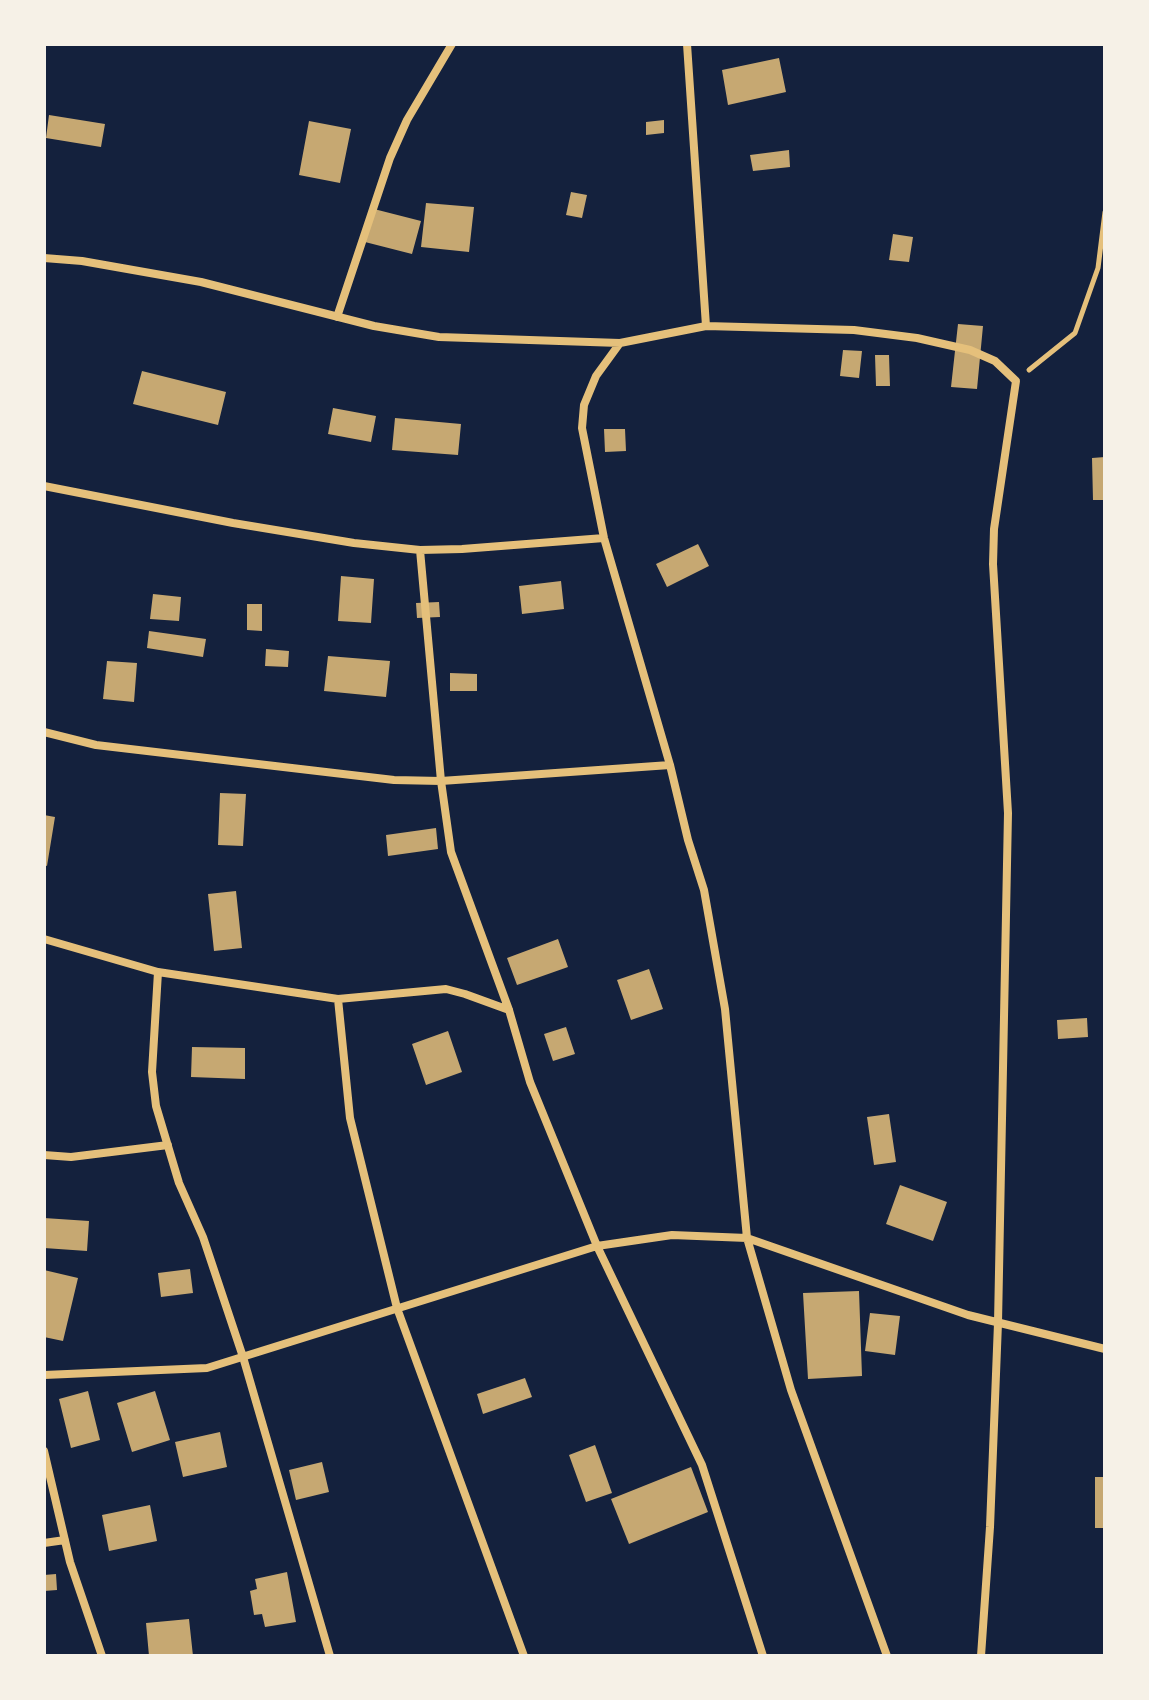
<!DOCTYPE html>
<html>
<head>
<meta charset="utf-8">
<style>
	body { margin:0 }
	#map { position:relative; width:1149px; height:1700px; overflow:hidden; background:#14213d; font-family:"Space Grotesk",sans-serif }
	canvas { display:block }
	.frame { position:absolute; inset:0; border:46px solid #f6f1e7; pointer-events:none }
</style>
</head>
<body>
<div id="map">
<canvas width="1149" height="1700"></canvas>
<div class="frame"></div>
</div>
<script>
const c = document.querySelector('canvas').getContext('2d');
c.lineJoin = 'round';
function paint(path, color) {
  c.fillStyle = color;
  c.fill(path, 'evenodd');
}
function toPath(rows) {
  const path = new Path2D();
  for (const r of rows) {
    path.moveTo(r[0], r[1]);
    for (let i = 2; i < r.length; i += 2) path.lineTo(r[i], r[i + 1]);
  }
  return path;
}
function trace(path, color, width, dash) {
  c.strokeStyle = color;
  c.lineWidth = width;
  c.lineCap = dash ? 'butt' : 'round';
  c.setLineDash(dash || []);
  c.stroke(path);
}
const building = toPath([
	[779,58,786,92,728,105,722,70],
	[49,115,105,124,101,147,46,138],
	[664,120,664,133,646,135,646,122],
	[309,121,351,129,340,183,299,175],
	[789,150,790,167,753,171,750,155],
	[571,192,587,195,582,218,566,215],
	[426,203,474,207,469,252,421,247],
	[374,209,421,221,412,254,365,242],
	[893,234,913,237,909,262,889,260],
	[958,324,983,326,977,389,951,387],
	[843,350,862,351,859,378,840,376],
	[875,355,889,355,890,386,876,386],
	[142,371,226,392,218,425,133,404],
	[333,408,376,416,371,442,328,434],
	[395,418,461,424,458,455,392,450],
	[604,429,625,429,626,451,605,452],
	[1105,457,1105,500,1093,500,1092,458],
	[698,544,709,566,667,587,656,564],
	[341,576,374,579,371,623,338,621],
	[561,581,564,609,522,614,519,586],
	[153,594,181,597,179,621,150,619],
	[439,602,440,617,417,618,416,603],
	[247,604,262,604,262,631,247,630],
	[149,631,206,639,203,657,147,648],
	[266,649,289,651,288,667,265,666],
	[328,656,390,661,386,697,324,691],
	[107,661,137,663,134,702,103,699],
	[450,673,477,674,477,691,450,691],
	[220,793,246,794,243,846,218,845],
	[44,815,55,817,47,866,44,865],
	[436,828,438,849,388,856,386,835],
	[236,891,242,948,214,951,208,894],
	[558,939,568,967,517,985,507,958],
	[649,969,663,1009,631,1020,617,980],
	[1087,1018,1088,1037,1058,1039,1057,1020],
	[566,1027,575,1054,553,1061,544,1034],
	[448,1031,462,1072,426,1085,412,1044],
	[192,1047,245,1048,245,1079,191,1077],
	[889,1114,896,1162,874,1165,867,1117],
	[900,1185,947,1202,933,1241,886,1224],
	[44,1218,89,1221,87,1251,44,1248],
	[190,1269,193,1293,161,1297,158,1273],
	[44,1270,78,1278,63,1341,44,1337],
	[859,1291,862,1376,808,1379,803,1293],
	[870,1313,900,1316,895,1355,865,1351],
	[525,1378,532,1397,483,1414,477,1394],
	[88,1391,100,1440,71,1448,59,1399],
	[155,1391,170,1440,132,1452,117,1403],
	[220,1432,227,1467,183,1477,175,1442],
	[595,1445,612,1493,586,1502,569,1455],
	[322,1462,329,1492,296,1500,289,1470],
	[691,1467,708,1512,629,1544,611,1499],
	[1095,1477,1105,1477,1105,1528,1095,1528],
	[150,1505,157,1541,109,1551,102,1515],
	[287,1572,296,1622,265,1627,262,1614,254,1615,250,1591,257,1589,255,1579],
	[56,1574,57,1590,44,1591,44,1575],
	[189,1619,193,1656,149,1656,146,1623]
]);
const path = toPath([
	[1029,370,1075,333,1098,268,1105,212]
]);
const minor = toPath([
	[687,44,706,326],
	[44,258,82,261,201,282,374,326,439,337,620,343,596,376,584,405,582,428,604,538,670,765,688,840,704,890,725,1009,747,1238,791,1390,887,1656],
	[337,317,390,158,407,120,452,44],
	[620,343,706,326,854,330,917,338,970,350,995,361,1016,381,994,529,993,564,1008,813,998,1323,990,1527,981,1656],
	[44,486,233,523,354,543,420,550,462,549,604,538],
	[420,550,441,781,451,852,509,1010,530,1082,597,1246,702,1465,763,1656],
	[44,732,96,745,394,780,441,781,670,765],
	[44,939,158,972,338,999,446,989,465,994,509,1010],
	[158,972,152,1072,156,1106,179,1183,203,1237,243,1357,330,1656],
	[338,999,350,1118,397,1308,524,1656],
	[44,1155,71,1157,168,1145],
	[44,1375,207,1368,597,1246,672,1235,747,1238,968,1315,1105,1349],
	[44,1451,70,1562,102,1656],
	[44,1543,65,1540]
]);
paint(building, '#c6a872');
trace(path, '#e5c07b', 5);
trace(minor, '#e5c07b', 8);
</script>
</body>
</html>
